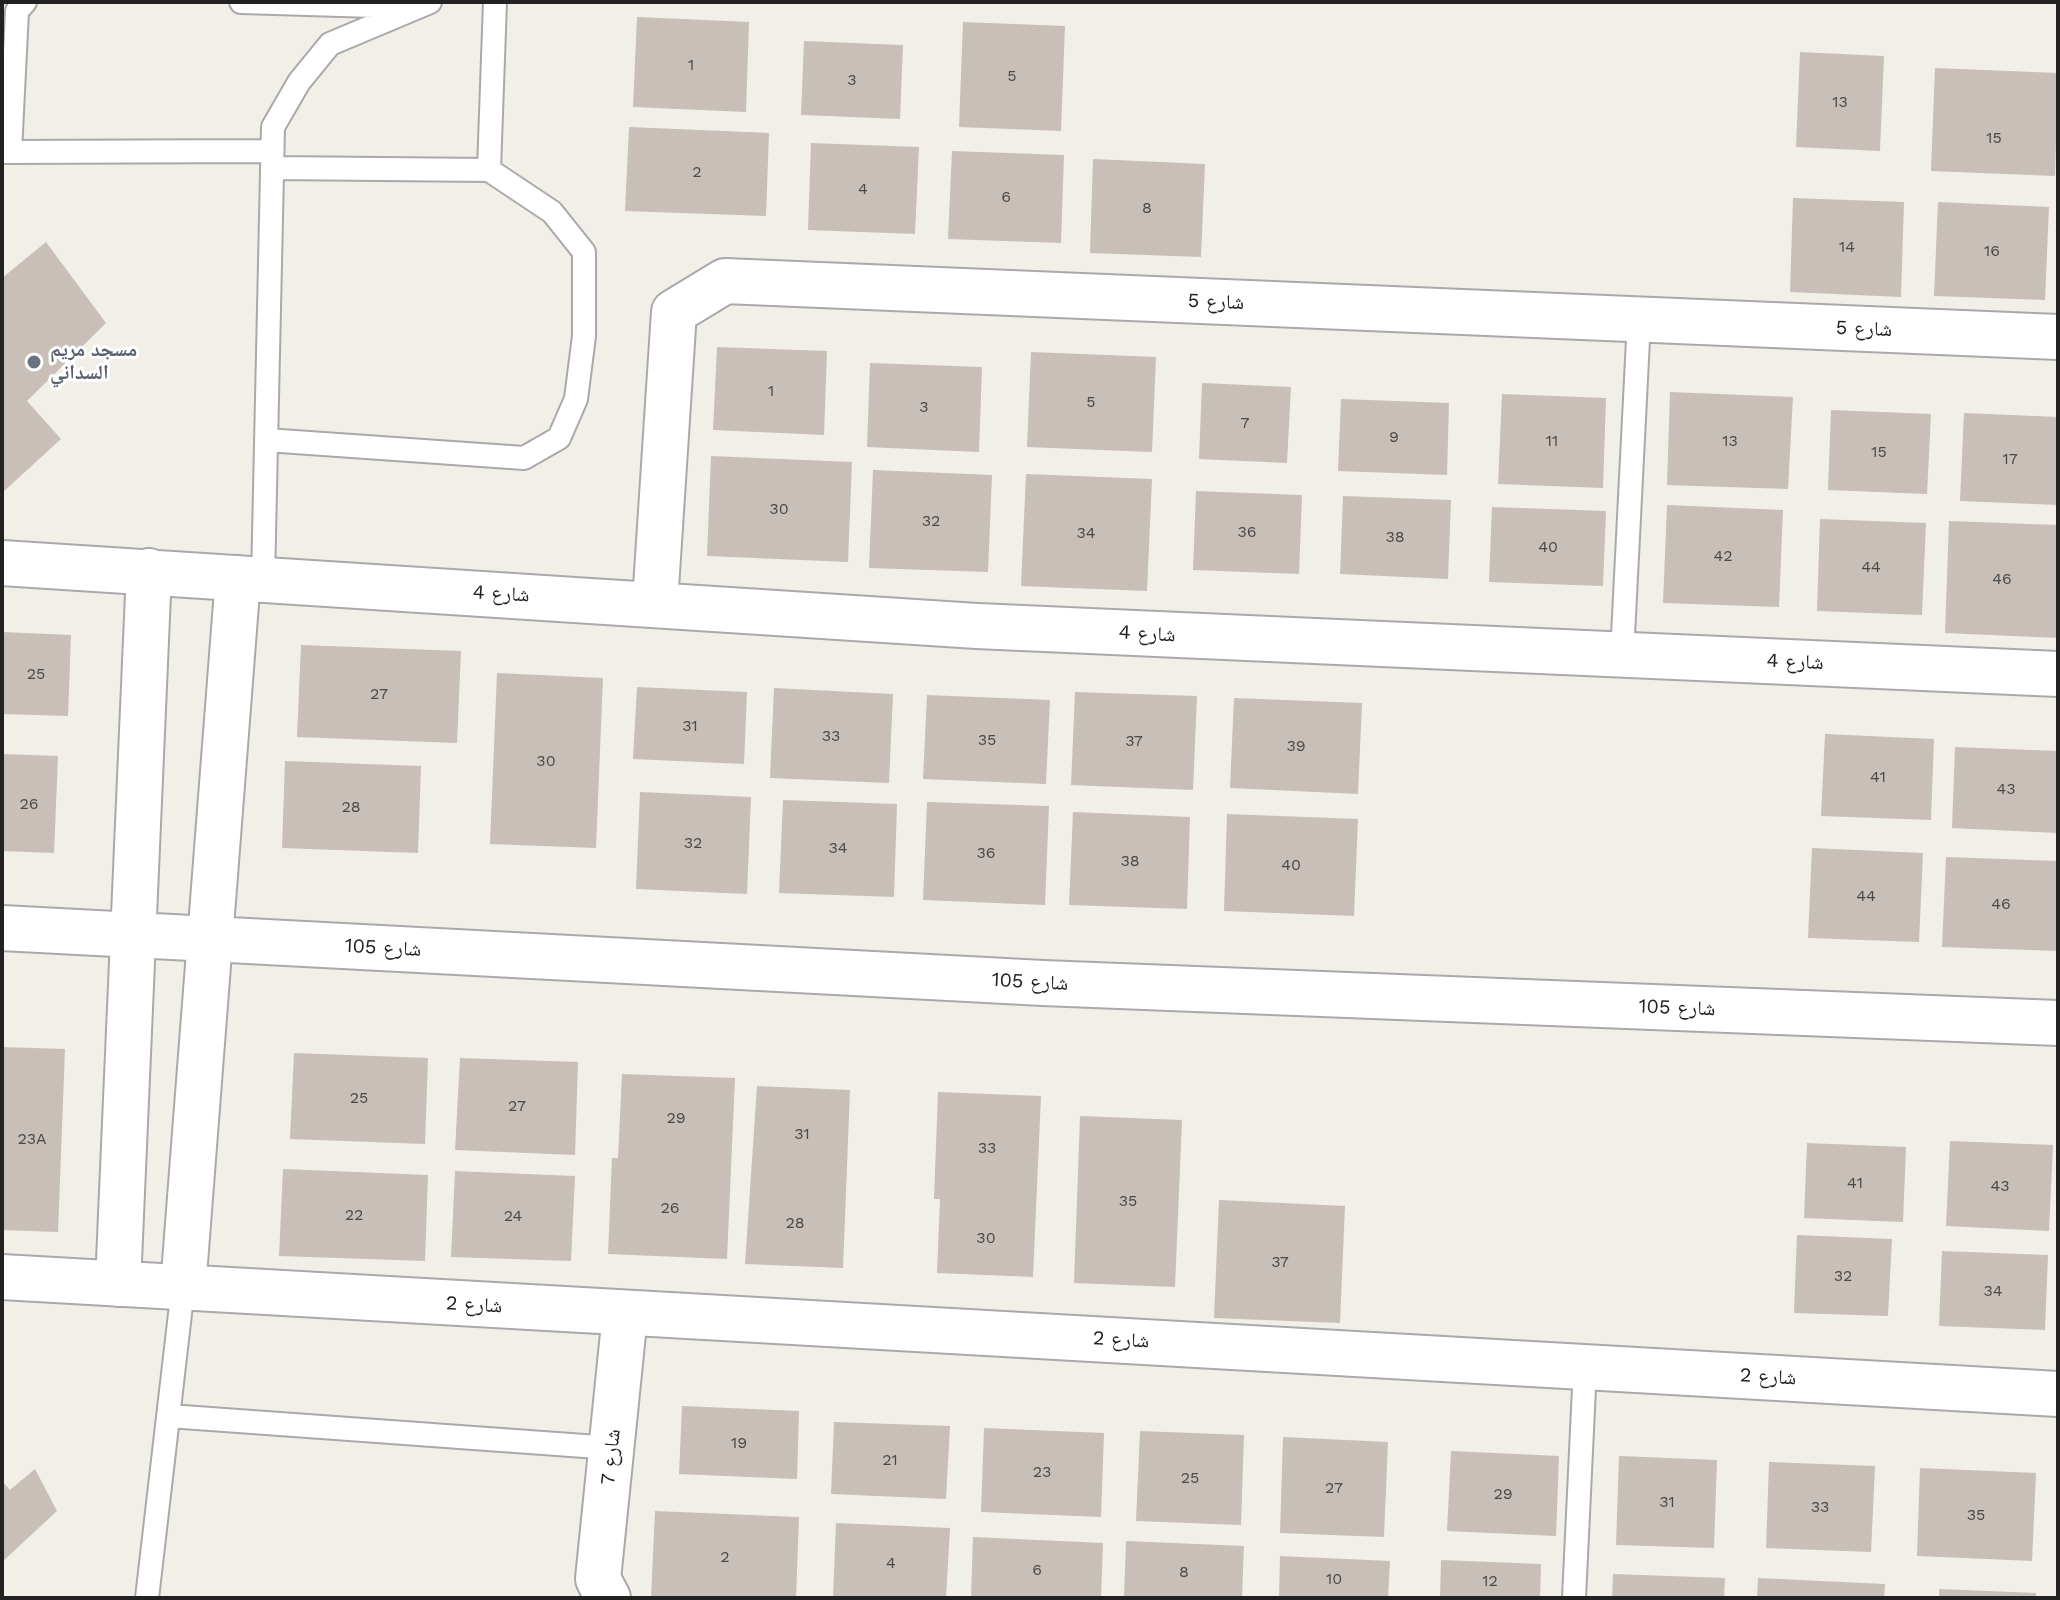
<!DOCTYPE html>
<html>
<head>
<meta charset="utf-8">
<style>
	body { margin:0 }
	#map { position:relative; width:2060px; height:1600px; overflow:hidden; background:#f2efe9; font-family:"Work Sans",sans-serif }
	canvas { display:block }
	.frame { position:absolute; inset:0; border:4px solid #222; pointer-events:none }
</style>
</head>
<body>
<div id="map">
<canvas width="2060" height="1600"></canvas>
<div class="frame"></div>
</div>
<script>
const c = document.querySelector('canvas').getContext('2d');
c.lineJoin = 'round';
function paint(path, color) {
  c.fillStyle = color;
  c.fill(path, 'evenodd');
}
function toPath(rows) {
  const path = new Path2D();
  for (const r of rows) {
    path.moveTo(r[0], r[1]);
    for (let i = 2; i < r.length; i += 2) path.lineTo(r[i], r[i + 1]);
  }
  return path;
}
function trace(path, color, width, dash) {
  c.strokeStyle = color;
  c.lineWidth = width;
  c.lineCap = dash ? 'butt' : 'round';
  c.setLineDash(dash || []);
  c.stroke(path);
}
function label(font, color, halo, rows, align = 'center') {
  c.font = font + ' "Work Sans","Noto Naskh Arabic",sans-serif';
  c.lineWidth = 6;
  c.setLineDash([]);
  c.textBaseline = 'middle';
  c.strokeStyle = halo;
  c.fillStyle = color;
  for (const [text, x, y, turn = 0] of rows) {
    c.save();
    c.translate(x, y);
    c.rotate((+turn || 0) * Math.PI / 180);
    c.textAlign = isNaN(turn) ? turn : align;
    if (halo) c.strokeText(text, 0, 0);
    c.fillText(text, 0, 0);
    c.restore();
  }
}
const building = toPath([
	[637,17,749,22,746,112,633,107],
	[963,22,1065,26,1061,131,959,127],
	[804,41,903,45,900,119,801,115],
	[1800,52,1884,56,1880,151,1796,147],
	[1935,68,2058,73,2055,176,1931,171],
	[629,127,769,133,766,216,625,211],
	[811,143,919,147,915,234,808,230],
	[952,151,1064,155,1061,243,948,239],
	[1093,159,1205,164,1201,257,1090,253],
	[1793,198,1904,202,1901,297,1790,292],
	[1938,202,2049,207,2045,300,1934,296],
	[46,242,106,323,27,401,61,439,2,493,2,278],
	[717,347,827,351,824,435,713,430],
	[1031,352,1156,357,1152,452,1027,447],
	[870,363,982,367,979,452,867,447],
	[1202,383,1291,387,1287,463,1199,459],
	[1670,392,1793,397,1788,489,1667,485],
	[1502,394,1606,398,1603,488,1498,484],
	[1341,399,1449,403,1447,475,1338,471],
	[1831,410,1931,414,1927,494,1828,490],
	[1964,413,2058,417,2058,505,1960,501],
	[711,456,852,462,848,562,707,556],
	[873,470,992,475,988,572,869,568],
	[1026,474,1152,479,1147,591,1021,586],
	[1196,491,1302,495,1299,574,1193,570],
	[1343,496,1451,500,1448,579,1340,574],
	[1667,505,1783,510,1779,607,1663,603],
	[1492,507,1606,511,1603,586,1489,582],
	[1820,519,1926,523,1922,615,1817,611],
	[1949,521,2058,525,2058,638,1945,633],
	[2,632,71,635,68,716,2,714],
	[301,645,461,651,457,743,297,737],
	[497,673,603,678,596,848,490,844],
	[637,687,747,692,744,764,633,759],
	[774,688,893,694,889,783,770,778],
	[1075,692,1197,696,1193,790,1071,785],
	[927,695,1050,700,1046,784,923,779],
	[1234,698,1362,703,1358,794,1230,788],
	[1825,734,1934,739,1931,820,1821,816],
	[1955,747,2058,751,2058,833,1952,828],
	[2,754,58,756,54,853,2,851],
	[285,761,421,766,418,853,282,848],
	[640,792,751,797,747,894,636,889],
	[783,800,897,804,894,897,779,893],
	[927,802,1049,806,1045,905,923,900],
	[1073,812,1190,817,1187,909,1069,905],
	[1227,814,1358,819,1354,916,1224,911],
	[1812,848,1923,853,1919,942,1808,938],
	[1946,857,2058,861,2058,951,1942,947],
	[2,1047,65,1049,58,1232,2,1230],
	[294,1053,428,1058,425,1144,290,1139],
	[460,1058,578,1062,575,1155,455,1150],
	[622,1074,735,1078,727,1259,608,1254,612,1158,618,1158],
	[757,1086,850,1090,843,1268,745,1264],
	[938,1092,1041,1096,1033,1277,937,1273,940,1199,934,1199],
	[1080,1116,1182,1120,1175,1287,1074,1283],
	[1950,1141,2053,1145,2049,1231,1946,1226],
	[1807,1143,1906,1147,1903,1222,1804,1218],
	[283,1169,428,1175,425,1261,279,1256],
	[455,1171,575,1176,571,1261,451,1257],
	[1219,1200,1345,1206,1340,1323,1214,1318],
	[1797,1235,1892,1239,1888,1316,1794,1313],
	[1942,1251,2048,1255,2045,1330,1939,1326],
	[682,1406,799,1411,797,1479,679,1474],
	[834,1422,950,1426,946,1499,831,1494],
	[984,1428,1104,1433,1101,1517,981,1512],
	[1140,1431,1244,1435,1241,1525,1136,1521],
	[1283,1437,1388,1442,1384,1537,1280,1533],
	[1451,1451,1559,1456,1556,1536,1447,1531],
	[1619,1456,1717,1460,1714,1548,1616,1545],
	[1769,1462,1875,1466,1871,1552,1766,1548],
	[1920,1468,2036,1473,2032,1561,1917,1556],
	[35,1469,57,1511,2,1562,2,1481,10,1490],
	[655,1511,799,1517,796,1598,651,1598],
	[836,1523,950,1528,946,1598,833,1598],
	[973,1537,1103,1543,1101,1598,971,1598],
	[1126,1541,1244,1546,1242,1598,1124,1598],
	[1280,1556,1390,1561,1388,1598,1279,1598],
	[1441,1560,1541,1564,1540,1598,1440,1598],
	[1613,1574,1725,1578,1724,1598,1612,1598],
	[1758,1578,1885,1584,1884,1598,1757,1598],
	[1939,1589,2036,1593,2036,1598,1939,1598]
]);
const lane = toPath([
	[241,2,408,7],
	[2,152,272,151],
	[10,152,17,11,25,2],
	[489,170,495,2],
	[266,440,524,458,559,438,576,399,584,336,584,252,552,212,489,170,272,168],
	[263,580,273,127,299,82,330,44,430,2],
	[1622,655,1639,320],
	[169,1416,612,1448],
	[147,1598,183,1288],
	[1574,1598,1585,1367]
]);
const street = toPath([
	[2,563,977,626,2058,674],
	[655,603,674,312,725,281,2058,337],
	[2,928,1043,983,2058,1023],
	[2,1277,2058,1394],
	[118,1284,149,571],
	[183,1288,238,578],
	[608,1598,598,1579,625,1314]
]);
const markers = [
	[34,362,8,"#6b7280"]
];
const numberNames = [
	["1",691,65],
	["5",1012,76],
	["3",852,80],
	["13",1840,102],
	["15",1994,138],
	["2",697,172],
	["4",863,189],
	["6",1006,197],
	["8",1147,208],
	["14",1847,247],
	["16",1992,251],
	["1",771,391],
	["5",1091,402],
	["3",924,407],
	["7",1245,423],
	["9",1394,437],
	["11",1552,441],
	["13",1730,441],
	["15",1879,452],
	["17",2010,459],
	["30",779,509],
	["32",931,521],
	["36",1247,532],
	["34",1086,533],
	["38",1395,537],
	["40",1548,547],
	["42",1723,556],
	["44",1871,567],
	["46",2002,579],
	["25",36,674],
	["27",379,694],
	["31",690,726],
	["33",831,736],
	["35",987,740],
	["37",1134,741],
	["39",1296,746],
	["30",546,761],
	["41",1878,777],
	["43",2006,789],
	["26",29,804],
	["28",351,807],
	["32",693,843],
	["34",838,848],
	["36",986,853],
	["38",1130,861],
	["40",1291,865],
	["44",1866,896],
	["46",2001,904],
	["25",359,1098],
	["27",517,1106],
	["29",676,1118],
	["31",802,1134],
	["23A",32,1139],
	["33",987,1148],
	["41",1855,1183],
	["43",2000,1186],
	["35",1128,1201],
	["26",670,1208],
	["22",354,1215],
	["24",513,1216],
	["28",795,1223],
	["30",986,1238],
	["37",1280,1262],
	["32",1843,1276],
	["34",1993,1291],
	["19",739,1443],
	["21",890,1460],
	["23",1042,1472],
	["25",1190,1478],
	["27",1334,1488],
	["29",1503,1494],
	["31",1667,1502],
	["33",1820,1507],
	["35",1976,1515],
	["2",725,1557],
	["4",891,1563],
	["6",1037,1570],
	["8",1184,1572],
	["10",1334,1579],
	["12",1490,1581]
];
const streetNames = [
	["شارع 5",1216,302,2],
	["شارع 5",1864,329,2],
	["شارع 4",501,594,3],
	["شارع 4",1147,634,3],
	["شارع 4",1795,662,2],
	["شارع 105",383,948,3],
	["شارع 105",1030,982,3],
	["شارع 105",1677,1008,2],
	["شارع 2",474,1305,3],
	["شارع 2",1121,1340,3],
	["شارع 2",1768,1377,3],
	["شارع 7",611,1457,-84]
];
const worshipNames = [
	["مسجد مريم",50,350],
	["السداني",50,373]
];
paint(building, '#c7bfb8');
trace(lane, '#a9a9a9', 26);
trace(street, '#a9a9a9', 48);
trace(lane, '#fff', 22);
trace(street, '#fff', 44);
for (const [x, y, r, color] of markers) {
  const dot = new Path2D();
  dot.arc(x, y, r, 0, 2 * Math.PI);
  c.fillStyle = color;
  c.fill(dot);
  trace(dot, '#fff', 3);
}
label('16px', '#4b4948', null, numberNames);
label('20px', '#222', '#fff', streetNames);
label('bold 20px', '#5b616d', '#fff', worshipNames, 'left');
</script>
</body>
</html>
